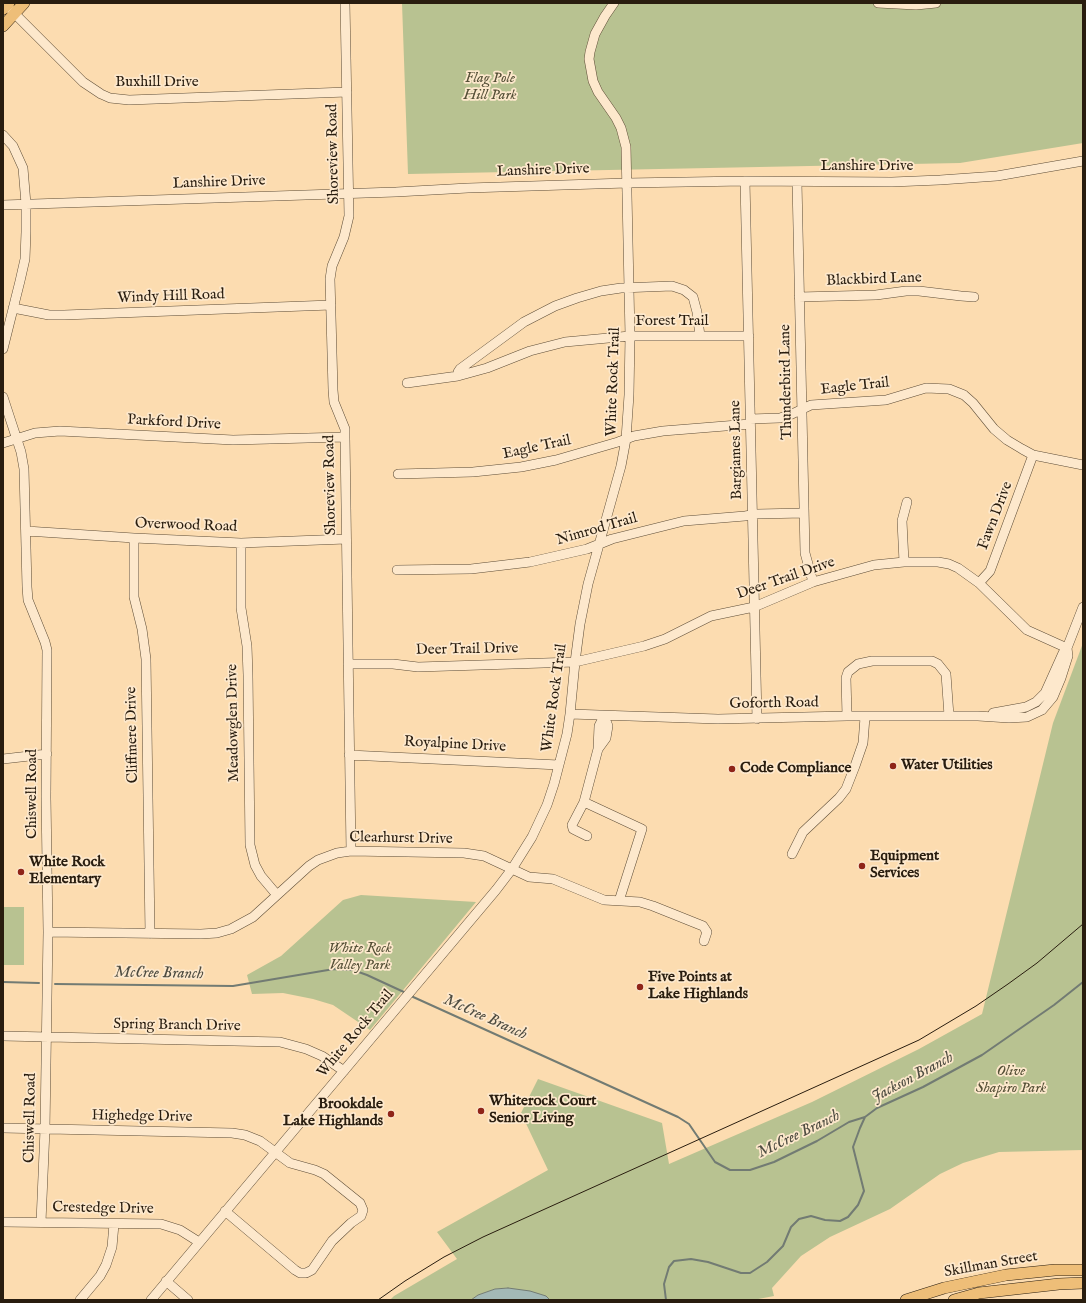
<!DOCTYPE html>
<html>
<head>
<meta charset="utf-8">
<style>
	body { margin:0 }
	#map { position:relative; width:1086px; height:1303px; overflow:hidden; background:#fcdcb0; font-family:"IM FELL English",serif }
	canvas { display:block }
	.frame { position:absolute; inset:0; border:4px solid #291d0f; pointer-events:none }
</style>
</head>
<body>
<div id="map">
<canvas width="1086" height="1303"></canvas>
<div class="frame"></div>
</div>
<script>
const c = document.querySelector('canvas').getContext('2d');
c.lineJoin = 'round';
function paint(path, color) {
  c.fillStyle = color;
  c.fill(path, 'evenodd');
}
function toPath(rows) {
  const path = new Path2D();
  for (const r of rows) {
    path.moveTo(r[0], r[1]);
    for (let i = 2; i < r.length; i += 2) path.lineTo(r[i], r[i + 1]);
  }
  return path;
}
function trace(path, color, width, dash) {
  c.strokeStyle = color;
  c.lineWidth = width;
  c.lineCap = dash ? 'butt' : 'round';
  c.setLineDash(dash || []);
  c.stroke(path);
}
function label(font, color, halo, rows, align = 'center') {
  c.font = font + ' "IM FELL English",serif';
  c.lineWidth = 3.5;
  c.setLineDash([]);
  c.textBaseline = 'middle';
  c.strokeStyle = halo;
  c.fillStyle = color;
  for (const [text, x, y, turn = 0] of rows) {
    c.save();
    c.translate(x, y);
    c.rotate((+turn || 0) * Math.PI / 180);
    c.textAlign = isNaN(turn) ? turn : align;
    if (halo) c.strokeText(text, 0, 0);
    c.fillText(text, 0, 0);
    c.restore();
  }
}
const green = toPath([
	[402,3,1083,3,1083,143,960,163,408,174],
	[1083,643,1083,1150,999,1152,963,1163,940,1174,890,1209,830,1237,801,1256,772,1288,774,1296,753,1300,550,1300,546,1296,508,1288,495,1289,478,1295,471,1300,390,1300,394,1296,457,1259,437,1232,548,1170,521,1113,538,1079,662,1123,669,1164,812,1102,919,1049,982,1014,1053,723],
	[361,895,476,902,370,1030,333,1005,313,999,283,993,252,994,247,975,281,956,343,900],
	[3,907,24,907,24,965,3,965]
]);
const water = toPath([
	[508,1288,530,1291,546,1296,550,1300,471,1300,478,1295,495,1289,508,1288]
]);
const stream = toPath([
	[3,982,39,983],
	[55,984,233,986,334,969,353,970,367,975,406,993],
	[411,996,678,1117,689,1124,715,1162,730,1170,750,1170,774,1162,817,1141,849,1122,865,1117],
	[666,1300,664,1284,669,1267,674,1261,691,1259,708,1262,741,1273,750,1273,767,1262,783,1246,791,1227,799,1219,811,1216,825,1220,840,1221,848,1217,858,1205,864,1191,853,1147,860,1128,865,1117,877,1108,923,1087,982,1055,1054,1005,1083,982]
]);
const minor = toPath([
	[345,3,349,216,344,237,332,266,330,279,333,390,334,402,345,429,345,437,351,851],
	[878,3,916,5,936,3],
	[11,10,83,82,101,94,110,98,129,100,347,92],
	[3,135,13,146,23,168,26,204,26,232,25,259,20,281,3,349],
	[745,181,757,719],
	[797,182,805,553,813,582],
	[3,205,396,192,468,188,627,183,745,181,892,182,940,180,997,176,1083,161],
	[799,297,876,295,906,291,919,291,961,296,974,297],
	[13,308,49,315,64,315,331,305],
	[458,376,458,372,460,369,524,322,555,306,577,298,601,291,621,288,672,286,684,290,693,297,697,312,700,336],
	[407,383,458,376,487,368,530,351,565,342,630,336,749,336],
	[3,397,21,452,24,469,27,587,28,600,45,642,47,650,46,797,48,932,45,1129,41,1222],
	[750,419,780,418,792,414,811,405,886,400,926,388,949,389,964,395,973,403,994,429,1007,440,1022,449,1033,455,1083,465],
	[3,443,35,433,60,431,233,440,345,437],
	[398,474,473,472,521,467,556,460,618,442,634,436,663,431,750,424],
	[26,531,134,538,241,543,346,539],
	[134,538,134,597,142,629,146,659,150,934],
	[241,543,241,608,247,646,248,675,250,845,255,865,261,876,277,895],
	[904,562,902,521,907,502],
	[397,570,471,569,530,562,587,549,612,539,684,521,745,516,757,514,804,513],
	[979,583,990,571,1033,455],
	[348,664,393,664,418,667,575,662,644,646,665,639,711,616,754,607,813,582,874,565,904,562,938,562,949,564,958,568,979,583,1027,630,1067,648],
	[993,713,1026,707,1036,702,1045,693,1063,653,1067,648,1083,607],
	[570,714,718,719,847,716,978,716,1009,718,1027,717,1042,710,1053,697,1061,678,1068,656,1067,648],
	[604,716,599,726,598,749,584,802,642,829,619,901],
	[847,716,846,678,848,672,858,664,872,661,932,661,938,664,946,674,949,716],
	[598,749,606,738,608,726,604,716],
	[349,755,559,765],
	[3,759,47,754],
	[584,802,572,825,573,829,587,836],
	[792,854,803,832,839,798,846,789,855,766,863,743,865,717],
	[48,932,201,934,217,933,231,929,253,917,309,866,318,860,337,853,351,851,464,853,484,856,529,877,553,879,604,900,640,902,653,906,703,926,707,932,704,941],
	[3,1036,280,1042,306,1049,322,1056,344,1071],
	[3,1128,232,1133,245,1135,260,1141,290,1163,315,1170,324,1174,360,1203,363,1210,361,1216,351,1223,332,1241,312,1270,306,1273,300,1273,295,1270,225,1211],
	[3,1222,161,1224,180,1230,199,1242],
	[166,1281,188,1300],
	[80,1300,100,1276,106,1265,112,1247,114,1224],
	[151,1300,496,890,512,869,532,837,547,805,554,784,567,734,570,714,575,662,580,624,588,584,621,466,626,439,629,395,630,336,626,147,621,128,616,118,598,92,593,81,589,59,590,52,595,34,605,16,614,3]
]);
const major = toPath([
	[3,9,9,3],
	[3,26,24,3],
	[906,1300,944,1288,1006,1275,1055,1270,1083,1270],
	[954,1300,979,1293,1059,1284,1083,1283]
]);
const tram = toPath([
	[378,1300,405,1281,444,1257,483,1237,919,1040,976,1006,1008,984,1037,963,1083,924]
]);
const markers = [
	[893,766,4,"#8f2418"],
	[732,769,4,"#8f2418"],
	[862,866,4,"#8f2418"],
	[21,872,4,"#8f2418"],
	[640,987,4,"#8f2418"],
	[481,1111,4,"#8f2418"],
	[391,1114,4,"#8f2418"]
];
const parkNames = [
	["Flag Pole",490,79],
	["Hill Park",490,96],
	["White Rock",360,949],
	["Valley Park",360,966],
	["Olive",1011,1072],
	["Shapiro Park",1011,1089]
];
const streetNames = [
	["Buxhill Drive",157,83],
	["Shoreview Road",334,154,-91],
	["Lanshire Drive",867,167],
	["Lanshire Drive",543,171,-2],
	["Lanshire Drive",219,183,-2],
	["Blackbird Lane",874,280,-2],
	["Windy Hill Road",171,297,-2],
	["Forest Trail",672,322],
	["White Rock Trail",614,382,-88],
	["Thunderbird Lane",787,382,-91],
	["Eagle Trail",855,387,-6],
	["Parkford Drive",174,423,3],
	["Eagle Trail",537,448,-12],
	["Bargiames Lane",737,450,-91],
	["Shoreview Road",331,485,-91],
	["Fawn Drive",996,516,-69],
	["Overwood Road",186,526,2],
	["Nimrod Trail",597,530,-16],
	["Deer Trail Drive",786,579,-19],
	["Deer Trail Drive",467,650,-1],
	["White Rock Trail",555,698,-82],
	["Goforth Road",774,704,-1],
	["Meadowglen Drive",234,723,-91],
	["Cliffmere Drive",133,735,-91],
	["Royalpine Drive",455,745,3],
	["Chiswell Road",33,794,-90],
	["Clearhurst Drive",401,839,1],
	["Spring Branch Drive",177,1026,1],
	["White Rock Trail",356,1034,-50],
	["Highedge Drive",142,1117,1],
	["Chiswell Road",31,1118,-89],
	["Crestedge Drive",103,1209,1],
	["Skillman Street",991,1265,-10]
];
const poiNames = [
	["Water Utilities",901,766],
	["Code Compliance",740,769],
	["Equipment",870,857],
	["Services",870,874],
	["White Rock",29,863],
	["Elementary",29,880],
	["Five Points at",648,978],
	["Lake Highlands",648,995],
	["Whiterock Court",489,1102],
	["Senior Living",489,1119],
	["Brookdale",383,1105,"right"],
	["Lake Highlands",383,1122,"right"]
];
const waterNames = [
	["McCree Branch",159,974,1],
	["McCree Branch",485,1018,24],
	["Jackson Branch",913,1078,-28],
	["McCree Branch",799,1135,-26]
];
paint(green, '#b8c291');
paint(water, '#a3b9b6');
trace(water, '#727b73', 1);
trace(stream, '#727b73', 2);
trace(minor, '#5e4d37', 10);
trace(major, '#291d0f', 12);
trace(minor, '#fde8cc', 9);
trace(major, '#eebe78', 11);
trace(tram, '#291d0f', 1);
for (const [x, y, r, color] of markers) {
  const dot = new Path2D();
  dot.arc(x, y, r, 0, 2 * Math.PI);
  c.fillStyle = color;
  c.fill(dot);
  trace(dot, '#fde8cc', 1.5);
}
label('italic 15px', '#544f36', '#fde8cc', parkNames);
label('15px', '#291d0f', '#fde8cc', streetNames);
label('bold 15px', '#291d0f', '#fde8cc', poiNames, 'left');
label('italic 16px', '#4e4c41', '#fde8cc', waterNames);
</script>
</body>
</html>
